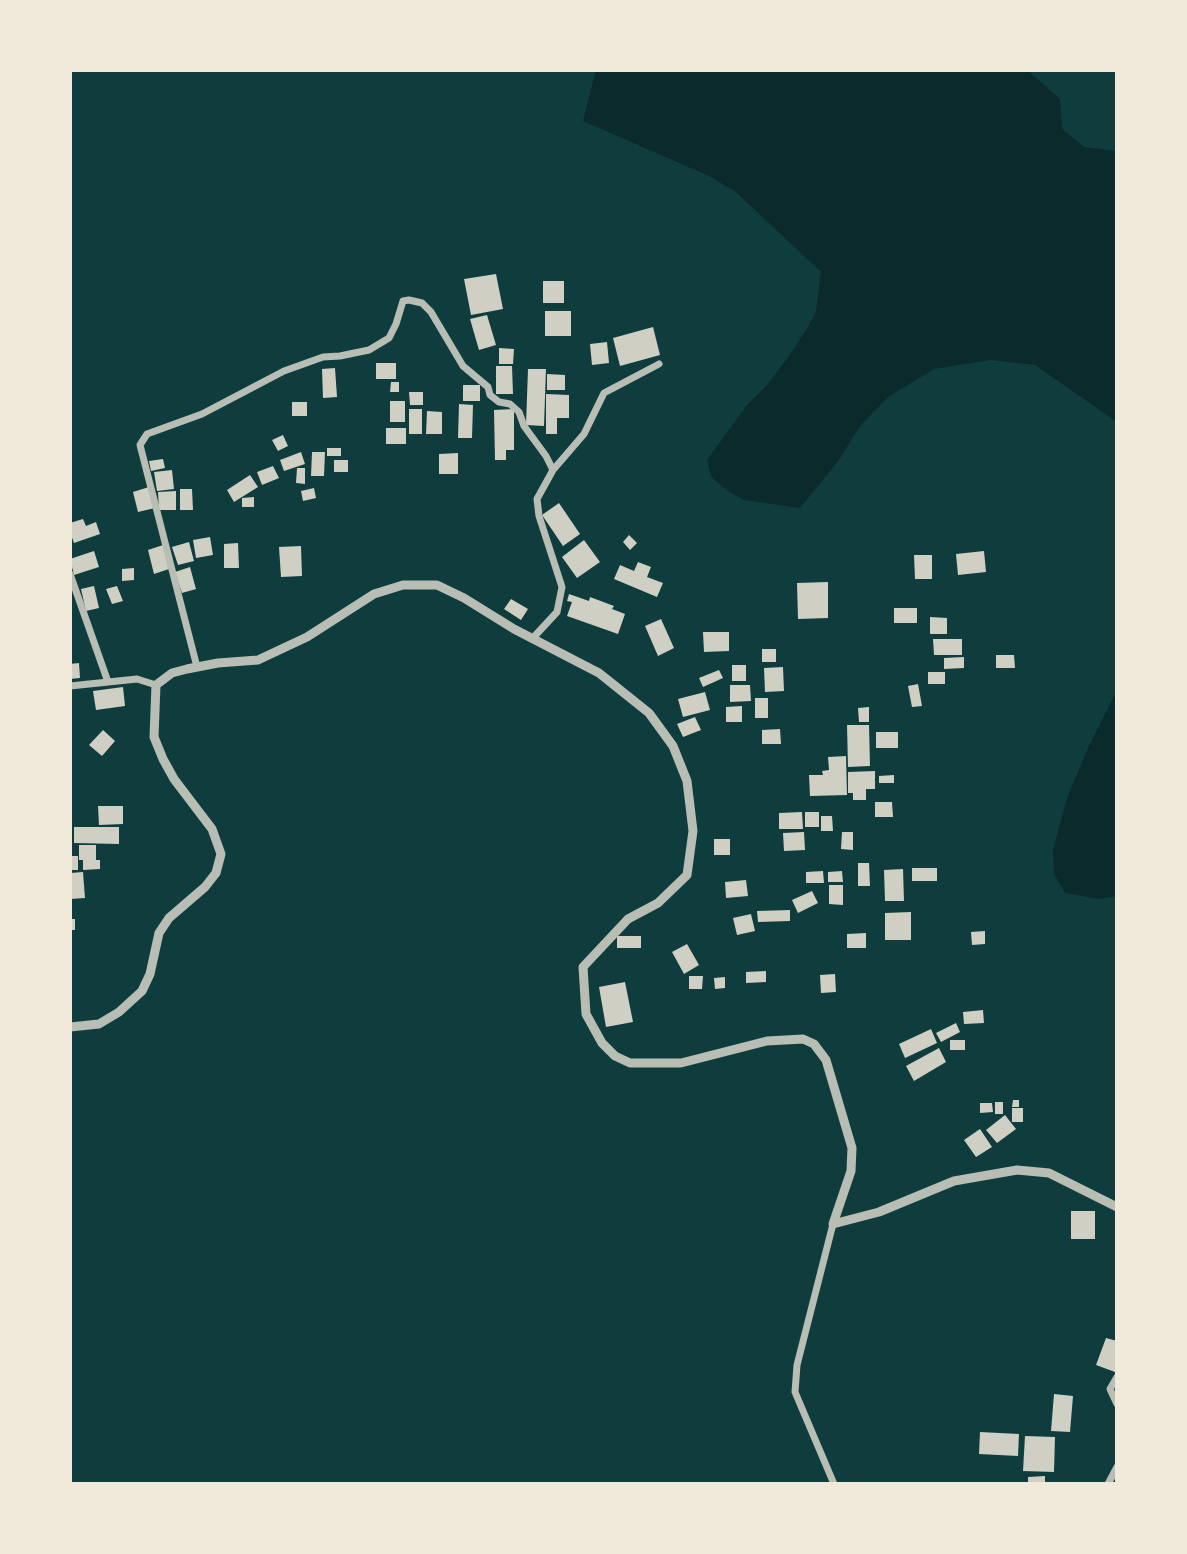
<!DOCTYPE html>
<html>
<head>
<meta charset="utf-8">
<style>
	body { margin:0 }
	#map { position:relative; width:1187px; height:1554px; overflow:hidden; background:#0f3d3e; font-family:Mulish,sans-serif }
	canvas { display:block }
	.frame { position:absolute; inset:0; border:72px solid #f1e9da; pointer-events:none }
</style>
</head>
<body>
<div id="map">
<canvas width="1187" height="1554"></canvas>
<div class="frame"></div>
</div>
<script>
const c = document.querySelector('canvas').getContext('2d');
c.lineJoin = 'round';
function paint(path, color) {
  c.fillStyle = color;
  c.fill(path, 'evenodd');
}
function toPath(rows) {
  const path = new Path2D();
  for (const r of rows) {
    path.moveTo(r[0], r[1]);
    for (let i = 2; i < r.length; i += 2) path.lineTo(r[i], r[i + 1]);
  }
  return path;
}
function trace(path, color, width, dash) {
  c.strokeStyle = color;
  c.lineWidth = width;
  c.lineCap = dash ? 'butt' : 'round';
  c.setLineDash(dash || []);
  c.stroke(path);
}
const water = toPath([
	[596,70,1027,70,1060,99,1062,129,1084,147,1117,151,1117,422,1035,365,991,360,971,363,934,369,888,397,860,426,839,460,800,508,744,500,726,490,711,476,707,460,747,405,766,386,787,359,808,327,816,312,821,272,736,192,709,176,583,121],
	[1117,690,1117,896,1099,899,1065,893,1054,874,1053,850,1067,798,1088,748]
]);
const building = toPath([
	[496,274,503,309,471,315,464,279],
	[543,281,564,281,564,303,543,303],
	[545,311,571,311,571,336,545,336],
	[487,315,496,345,479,350,470,319],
	[653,327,660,355,620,366,613,338],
	[607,342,609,363,592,365,590,344],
	[499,348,514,349,513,364,499,364],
	[376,363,396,363,396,379,376,379],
	[496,366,512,366,513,394,496,394],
	[335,368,337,397,323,398,322,369],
	[528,369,546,369,544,426,526,425],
	[547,374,565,375,565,390,547,390],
	[391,382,399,382,399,392,390,392],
	[463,385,480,385,480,401,463,401],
	[409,392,423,392,423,405,410,405],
	[546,394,569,395,569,418,557,418,557,434,546,434],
	[390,401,405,401,405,422,390,422],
	[292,402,307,402,307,416,292,416],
	[459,404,473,405,472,438,458,438],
	[409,409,422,409,422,434,409,434],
	[514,409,514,450,506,450,506,460,495,460,494,410],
	[427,411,442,412,442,434,426,434],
	[386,428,406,428,406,444,386,444],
	[283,435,288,446,278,451,272,440],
	[327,448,341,448,341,456,327,456],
	[301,452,305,464,284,471,280,460],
	[312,452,325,452,324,476,311,476],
	[458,453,458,474,439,474,439,454],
	[163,459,165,468,151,471,149,461],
	[334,460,348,460,348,472,334,472],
	[273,466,279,478,262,485,257,472],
	[297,468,305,468,305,484,296,483],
	[172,470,174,489,157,491,154,472],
	[250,475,258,487,234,502,227,490],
	[149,487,155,508,138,512,133,492],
	[314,488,316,498,303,501,301,491],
	[180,489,192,489,193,510,180,510],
	[176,491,176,510,159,510,158,492],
	[254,497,254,507,242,507,242,498],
	[559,503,580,534,563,546,542,515],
	[83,519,86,526,96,522,100,534,74,543,70,532,70,523],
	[629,535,637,543,630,550,623,542],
	[210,537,213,555,196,558,193,540],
	[584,540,600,562,577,578,562,557],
	[189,542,194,561,178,565,172,547],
	[238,543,239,568,224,568,224,544],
	[163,545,169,569,154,574,148,550],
	[301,546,302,576,281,577,279,547],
	[94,551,99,567,74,575,70,559],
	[984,551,986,572,958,575,956,554],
	[914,555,932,555,932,579,915,579],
	[638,562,651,567,647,577,663,583,657,597,614,579,620,565,634,571],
	[190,567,196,589,182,593,175,572],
	[134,568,134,580,122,581,122,569],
	[828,582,828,618,798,619,797,583],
	[94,586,99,608,86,611,81,589],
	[117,586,123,601,112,604,106,589],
	[569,594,589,601,590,597,614,606,612,609,625,614,618,634,567,616,572,602,567,601],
	[511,599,528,609,521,620,504,609],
	[894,608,917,608,917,623,894,623],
	[930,617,947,618,947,634,930,634],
	[661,619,674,648,658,656,645,626],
	[703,632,729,632,729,651,704,652],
	[933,639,962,639,962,655,934,655],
	[762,649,776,649,776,662,762,662],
	[996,655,1014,655,1015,668,996,668],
	[964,657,964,668,944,669,944,658],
	[79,663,80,678,70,679,70,664],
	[732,665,746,665,746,681,732,681],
	[783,667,784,691,765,692,764,668],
	[719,670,723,678,703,687,699,678],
	[928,672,945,672,945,684,928,684],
	[918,684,922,706,912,707,908,686],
	[730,685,750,685,751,701,730,702],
	[123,687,125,706,96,710,93,691],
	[705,692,710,710,683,717,678,699],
	[755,698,768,698,768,718,755,718],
	[742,706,742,722,726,722,726,707],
	[869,707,869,722,859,722,858,708],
	[695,717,701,730,683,737,677,724],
	[847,725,869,725,870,766,848,767],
	[780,729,781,744,762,744,762,730],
	[103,730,115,741,102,756,89,745],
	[876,732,898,732,898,748,876,748],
	[846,756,847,795,810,796,809,775,823,775,822,771,829,770,828,757],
	[875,771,875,789,866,789,866,800,853,800,853,793,848,793,848,772],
	[894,775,894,783,879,783,879,776],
	[875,802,892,802,893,817,875,817],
	[98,806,123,806,123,824,99,825],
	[802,812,803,829,779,829,779,813],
	[805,812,819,812,819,827,805,827],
	[821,816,832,816,833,831,821,831],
	[74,827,119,827,119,844,74,843],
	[804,832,805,850,784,851,783,833],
	[842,832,853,832,853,850,841,849],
	[714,839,730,839,730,855,714,855],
	[79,845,96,845,96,860,100,860,100,869,83,870,83,860,79,860],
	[70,856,78,856,78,870,70,870],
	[858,863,869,863,870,886,858,886],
	[912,868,937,868,937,881,912,881],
	[903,869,904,901,885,901,884,870],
	[823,871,824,883,806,883,806,872],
	[842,871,843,882,828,882,828,872],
	[83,872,85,898,70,899,70,873],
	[746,880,748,896,726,898,725,882],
	[829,885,843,885,843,905,829,904],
	[812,891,818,903,798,913,792,900],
	[790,910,790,921,758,922,757,911],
	[911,912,911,940,885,940,885,913],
	[751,914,755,931,737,935,733,918],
	[70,919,75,919,75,930,70,930],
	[985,931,985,944,972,945,971,932],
	[866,933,866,948,847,948,847,934],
	[617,936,641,936,641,948,617,948],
	[687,944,699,965,684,974,672,952],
	[766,971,766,982,746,983,746,972],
	[835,974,836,992,821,993,820,975],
	[689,976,703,976,702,989,689,989],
	[725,977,725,988,715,989,714,978],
	[625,982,633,1022,606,1027,599,987],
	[983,1010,984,1023,964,1024,963,1012],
	[956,1023,960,1032,941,1042,936,1033],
	[931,1029,937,1043,905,1058,899,1044],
	[950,1040,965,1040,965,1050,950,1050],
	[939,1048,946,1062,914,1081,906,1066],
	[1013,1100,1019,1100,1019,1107,1012,1107],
	[995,1102,1003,1102,1003,1114,995,1114],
	[980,1103,992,1103,993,1112,980,1113],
	[1012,1108,1023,1108,1023,1122,1012,1122],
	[1005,1115,1016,1129,997,1143,986,1130],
	[980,1129,992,1147,976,1157,964,1140],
	[1071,1211,1095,1211,1095,1239,1071,1239],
	[1106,1338,1117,1341,1115,1372,1096,1365],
	[1054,1394,1073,1396,1070,1432,1051,1431],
	[980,1432,1019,1434,1018,1456,979,1454],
	[1025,1436,1055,1437,1054,1472,1023,1471],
	[1045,1476,1045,1484,1028,1484,1028,1477]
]);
const minor = toPath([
	[553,470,584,434,604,393,659,364],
	[70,574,108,682],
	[197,667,140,445,147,434,202,414,284,371,323,357,340,356,369,350,389,338,396,324,403,301,409,300,422,303,431,312,463,366,488,387,490,395,499,402,510,404,519,412,524,426,546,456,553,470,537,499,539,516,562,587,557,612,532,639],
	[70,686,137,679,156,685],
	[833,1224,797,1365,795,1392,834,1484],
	[1117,1377,1110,1389,1117,1404],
	[1108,1484,1117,1467]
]);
const tertiary = toPath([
	[70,1027,99,1024,119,1012,142,991,150,974,159,933,169,918,205,887,216,873,221,854,212,829,174,779,163,759,154,737,156,685,172,673,187,669,218,663,258,660,307,637,374,594,403,585,437,585,464,598,514,629,599,673,649,713,673,746,687,781,693,831,687,875,658,903,628,919,583,967,586,1014,602,1043,615,1056,630,1063,681,1063,767,1041,803,1039,814,1044,826,1060,852,1148,851,1171,833,1224],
	[833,1224,879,1212,954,1181,1017,1170,1049,1173,1117,1207]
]);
paint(water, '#0a2a2b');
paint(building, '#cfcfc3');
trace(minor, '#b8beb3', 7);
trace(tertiary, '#b8beb3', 9);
</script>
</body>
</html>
